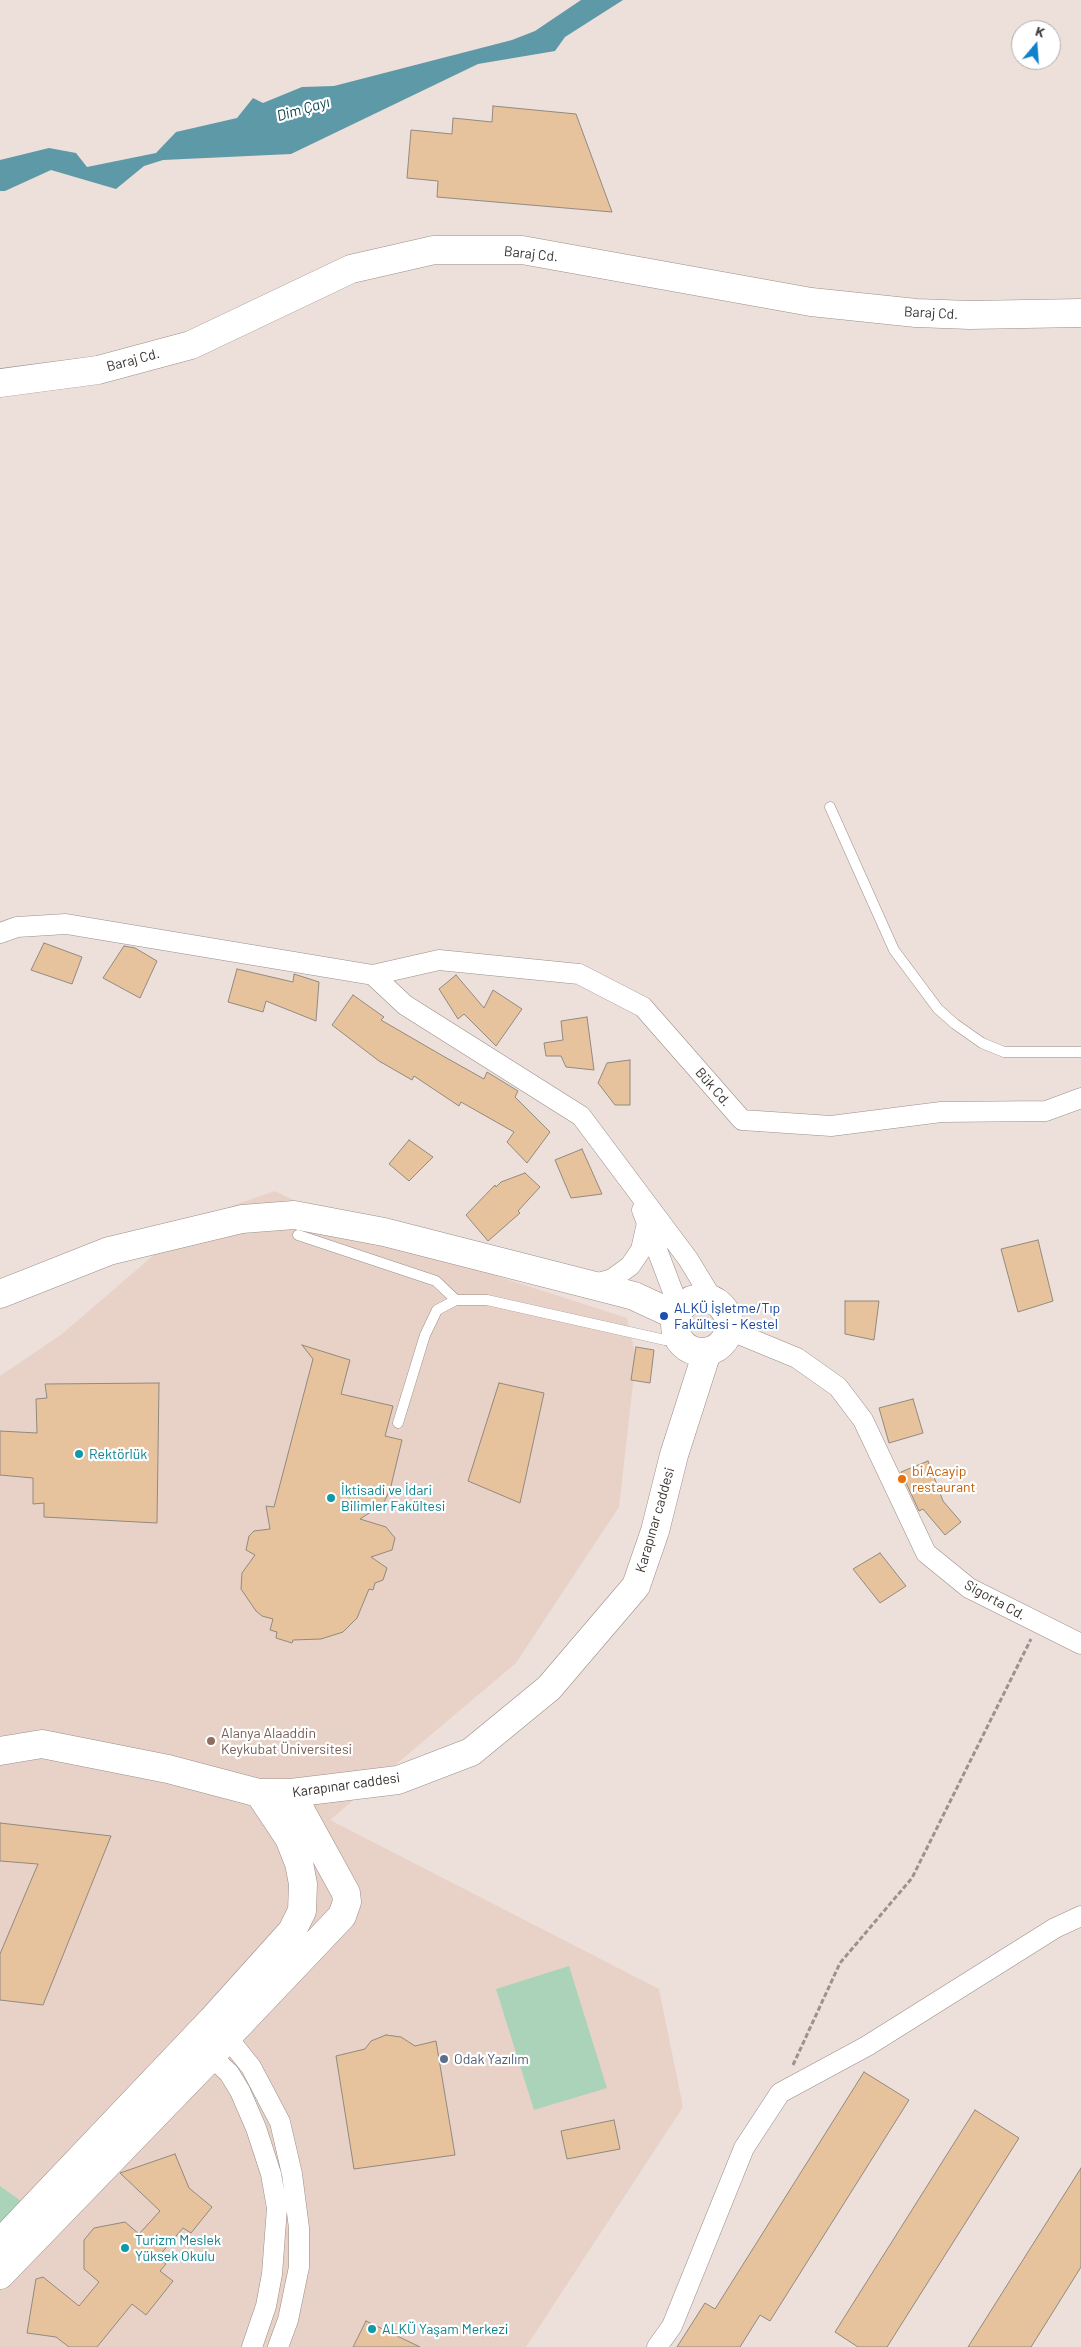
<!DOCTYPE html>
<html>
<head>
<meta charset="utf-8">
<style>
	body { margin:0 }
	#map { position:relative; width:1081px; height:2347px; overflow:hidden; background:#eddfd9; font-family:Barlow,sans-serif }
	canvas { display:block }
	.north { position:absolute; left:1011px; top:20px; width:50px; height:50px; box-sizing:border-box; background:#fff; border:1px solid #b0aead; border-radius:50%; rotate:18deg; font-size:14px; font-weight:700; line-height:20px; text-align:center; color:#3a3532 }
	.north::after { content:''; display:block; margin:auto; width:18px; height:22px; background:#0e83cc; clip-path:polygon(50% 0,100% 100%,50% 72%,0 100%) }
</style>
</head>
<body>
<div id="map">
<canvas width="1081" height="2347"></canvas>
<div class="north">K</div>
</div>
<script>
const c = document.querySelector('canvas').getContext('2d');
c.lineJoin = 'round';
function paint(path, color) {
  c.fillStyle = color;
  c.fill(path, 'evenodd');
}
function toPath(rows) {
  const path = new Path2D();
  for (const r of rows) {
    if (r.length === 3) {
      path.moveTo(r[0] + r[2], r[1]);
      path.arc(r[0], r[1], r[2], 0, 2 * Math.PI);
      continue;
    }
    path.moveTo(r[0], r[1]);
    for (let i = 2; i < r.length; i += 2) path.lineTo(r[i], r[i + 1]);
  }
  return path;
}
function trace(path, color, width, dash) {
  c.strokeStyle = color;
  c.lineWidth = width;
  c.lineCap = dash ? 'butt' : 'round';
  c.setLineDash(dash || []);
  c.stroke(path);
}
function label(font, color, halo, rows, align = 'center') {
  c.font = font + ' Barlow,sans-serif';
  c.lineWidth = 4.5;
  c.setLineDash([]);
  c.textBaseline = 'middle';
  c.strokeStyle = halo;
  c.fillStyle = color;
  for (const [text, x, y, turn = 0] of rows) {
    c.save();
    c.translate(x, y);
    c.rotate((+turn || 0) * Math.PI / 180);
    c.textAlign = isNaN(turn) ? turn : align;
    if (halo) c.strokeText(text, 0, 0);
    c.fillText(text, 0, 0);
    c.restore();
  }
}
const built = toPath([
	[275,1191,357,1231,627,1318,636,1357,619,1507,516,1663,330,1820,659,1989,683,2107,526,2347,0,2347,0,1376,62,1334,197,1218]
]);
const green = toPath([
	[569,1966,607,2088,534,2110,496,1989],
	[0,2186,21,2201,0,2224]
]);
const water = toPath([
	[581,0,623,0,565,37,555,51,478,64,291,154,163,160,144,166,116,189,51,170,5,191,0,191,0,160,49,148,76,153,87,167,156,153,176,132,237,118,253,98,263,103,302,87,334,86,512,40,535,31]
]);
const building = toPath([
	[493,106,576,114,612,212,437,197,438,181,407,178,411,130,452,134,453,118,492,122,493,106],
	[44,943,82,957,72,984,31,970,44,943],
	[124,946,135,948,157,961,140,998,103,978,124,946],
	[237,969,293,982,294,974,319,982,316,1021,266,1001,263,1012,228,1002,237,969],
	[456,975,484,1008,493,990,522,1009,496,1046,464,1014,458,1019,439,989,456,975],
	[353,995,384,1017,381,1020,443,1056,484,1079,487,1072,518,1091,515,1097,550,1132,527,1163,507,1142,514,1132,461,1102,459,1106,414,1076,412,1080,379,1061,332,1025,353,995],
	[587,1017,594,1070,566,1067,561,1056,546,1056,544,1043,563,1040,561,1021,587,1017],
	[630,1060,630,1105,615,1105,598,1083,607,1063,630,1060],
	[409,1140,433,1157,409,1181,389,1164,409,1140],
	[582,1149,602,1194,571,1198,555,1160,582,1149],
	[525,1173,540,1187,518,1211,520,1213,488,1241,466,1215,495,1185,496,1187,501,1182,525,1173],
	[1038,1240,1053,1301,1018,1312,1001,1249,1038,1240],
	[845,1301,879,1301,874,1340,845,1334,845,1301],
	[302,1345,350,1360,341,1394,393,1406,385,1436,402,1440,390,1490,383,1504,360,1519,386,1527,395,1538,392,1550,371,1557,387,1568,383,1580,375,1583,373,1590,369,1589,357,1618,343,1632,321,1639,293,1640,292,1643,276,1638,277,1632,270,1630,273,1619,262,1616,256,1611,241,1589,242,1573,255,1555,246,1550,249,1536,254,1531,270,1529,266,1506,274,1507,313,1359,302,1345],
	[636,1347,654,1350,650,1383,631,1380,636,1347],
	[159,1383,157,1523,44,1517,44,1503,33,1504,33,1478,0,1475,0,1431,37,1433,36,1399,47,1398,45,1384,159,1383],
	[499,1383,544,1393,520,1503,468,1481,499,1383],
	[913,1399,923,1433,889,1443,879,1408,913,1399],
	[928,1461,943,1501,961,1522,945,1535,923,1509,919,1511,901,1472,928,1461],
	[880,1553,906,1586,880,1603,853,1569,880,1553],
	[0,1823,111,1836,43,2005,0,2000,0,1954,38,1864,0,1861,0,1823],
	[386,2035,401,2037,415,2046,436,2041,455,2155,354,2169,336,2056,365,2049,371,2041,386,2035],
	[864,2072,909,2100,770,2321,760,2315,740,2347,677,2347,705,2303,715,2309,864,2072],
	[975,2110,1019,2138,887,2347,858,2347,835,2332,975,2110],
	[614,2120,620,2149,567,2159,561,2131,614,2120],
	[175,2154,189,2188,212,2207,191,2233,183,2228,158,2257,166,2264,160,2271,173,2281,146,2315,132,2304,97,2347,69,2347,56,2337,27,2333,36,2279,43,2277,79,2306,99,2282,84,2269,84,2240,94,2228,125,2222,139,2234,160,2211,120,2173,175,2154],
	[1081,2168,1081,2267,1031,2347,968,2347,1081,2168],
	[366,2321,420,2347,353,2347,366,2321]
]);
const path = toPath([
	[793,2065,840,1963,912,1878,1031,1639]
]);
const lane = toPath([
	[830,807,894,950,938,1009,955,1024,982,1043,1004,1052,1081,1052],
	[298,1235,436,1281,456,1300],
	[398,1423,425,1335,437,1310,456,1300,487,1300,665,1340,678,1340]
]);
const street = toPath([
	[0,933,17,927,66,924,373,975,405,1005,581,1116,688,1259,713,1300],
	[373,975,439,960,579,974,643,1007,742,1120,831,1126,941,1112,1046,1111,1081,1098],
	[642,1210,679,1308],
	[591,1285,612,1279,630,1266,641,1250,647,1223],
	[729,1330,797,1358,838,1387,863,1420,926,1553,969,1588,1081,1644],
	[219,2027,251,2067,280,2122,292,2174,299,2228,299,2267,288,2320,278,2347],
	[202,2048,229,2073,240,2091,256,2128,271,2174,277,2208,272,2274,266,2306,252,2347],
	[657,2347,672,2326,744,2148,780,2093,867,2046,1055,1928,1081,1916]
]);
const secondary = toPath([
	[0,383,98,370,191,345,351,269,434,250,522,250,811,302,916,313,970,315,1081,313],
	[0,1294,109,1251,242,1219,294,1215,384,1232,619,1292,634,1296,675,1315],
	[702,1325,27],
	[0,1751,42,1744,168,1769,259,1793,291,1793,398,1780,471,1752,549,1688,636,1586,655,1531,674,1455,707,1352],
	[0,2243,212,2020,292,1931,302,1911,303,1884,299,1863,289,1838,259,1793],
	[0,2275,212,2056,228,2036,342,1916,347,1902,346,1893,291,1793]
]);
const markers = [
	[664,1316,5,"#1a4fb4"],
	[79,1454,5,"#0f9aa8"],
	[902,1479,5,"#e8710a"],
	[331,1498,5,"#0f9aa8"],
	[211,1741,5,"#8d6e63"],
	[444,2059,5,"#5c6f8a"],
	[125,2248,5,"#0f9aa8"],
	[372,2329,5,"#0f9aa8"]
];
const streetNames = [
	["Baraj Cd.",531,254,6],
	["Baraj Cd.",931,313,3],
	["Baraj Cd.",133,360,-15],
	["Bük Cd.",713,1087,49],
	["Karapınar caddesi",655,1520,-74],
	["Sigorta Cd.",995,1600,29],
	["Karapınar caddesi",346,1785,-8]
];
const transitNames = [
	["ALKÜ İşletme/Tıp",674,1308],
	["Fakültesi - Kestel",674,1324]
];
const cultureNames = [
	["Rektörlük",89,1454],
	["İktisadi ve İdari",341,1490],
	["Bilimler Fakültesi",341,1506],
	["Turizm Meslek",135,2240],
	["Yüksek Okulu",135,2256],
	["ALKÜ Yaşam Merkezi",382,2329]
];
const foodNames = [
	["bi Acayip",912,1471],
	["restaurant",912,1487]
];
const educationNames = [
	["Alanya Alaaddin",221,1733],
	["Keykubat Üniversitesi",221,1749]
];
const serviceNames = [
	["Odak Yazılım",454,2059]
];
const waterNames = [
	["Dim Çayı",303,109,-16]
];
paint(built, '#e8d2c8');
paint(green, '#abd3ba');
paint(water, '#5e99a8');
paint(building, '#e7c39d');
trace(building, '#92897f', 1);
trace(lane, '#9b8e88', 11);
trace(street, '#9b8e88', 21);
trace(secondary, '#9b8e88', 29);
trace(path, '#9c928d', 3, [5, 2.5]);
trace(lane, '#fff', 10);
trace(street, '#fff', 20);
trace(secondary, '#fff', 28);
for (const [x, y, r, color] of markers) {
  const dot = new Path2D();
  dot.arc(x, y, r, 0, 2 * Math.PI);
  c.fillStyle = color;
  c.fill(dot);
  trace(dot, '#fff', 2);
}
label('14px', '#3a3532', '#fff', streetNames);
label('14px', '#164399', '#fff', transitNames, 'left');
label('14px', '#0d838f', '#fff', cultureNames, 'left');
label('14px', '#c56008', '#fff', foodNames, 'left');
label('14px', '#785e54', '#fff', educationNames, 'left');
label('14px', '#4e5e75', '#fff', serviceNames, 'left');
label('italic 15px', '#0b434e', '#fff', waterNames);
</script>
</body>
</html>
